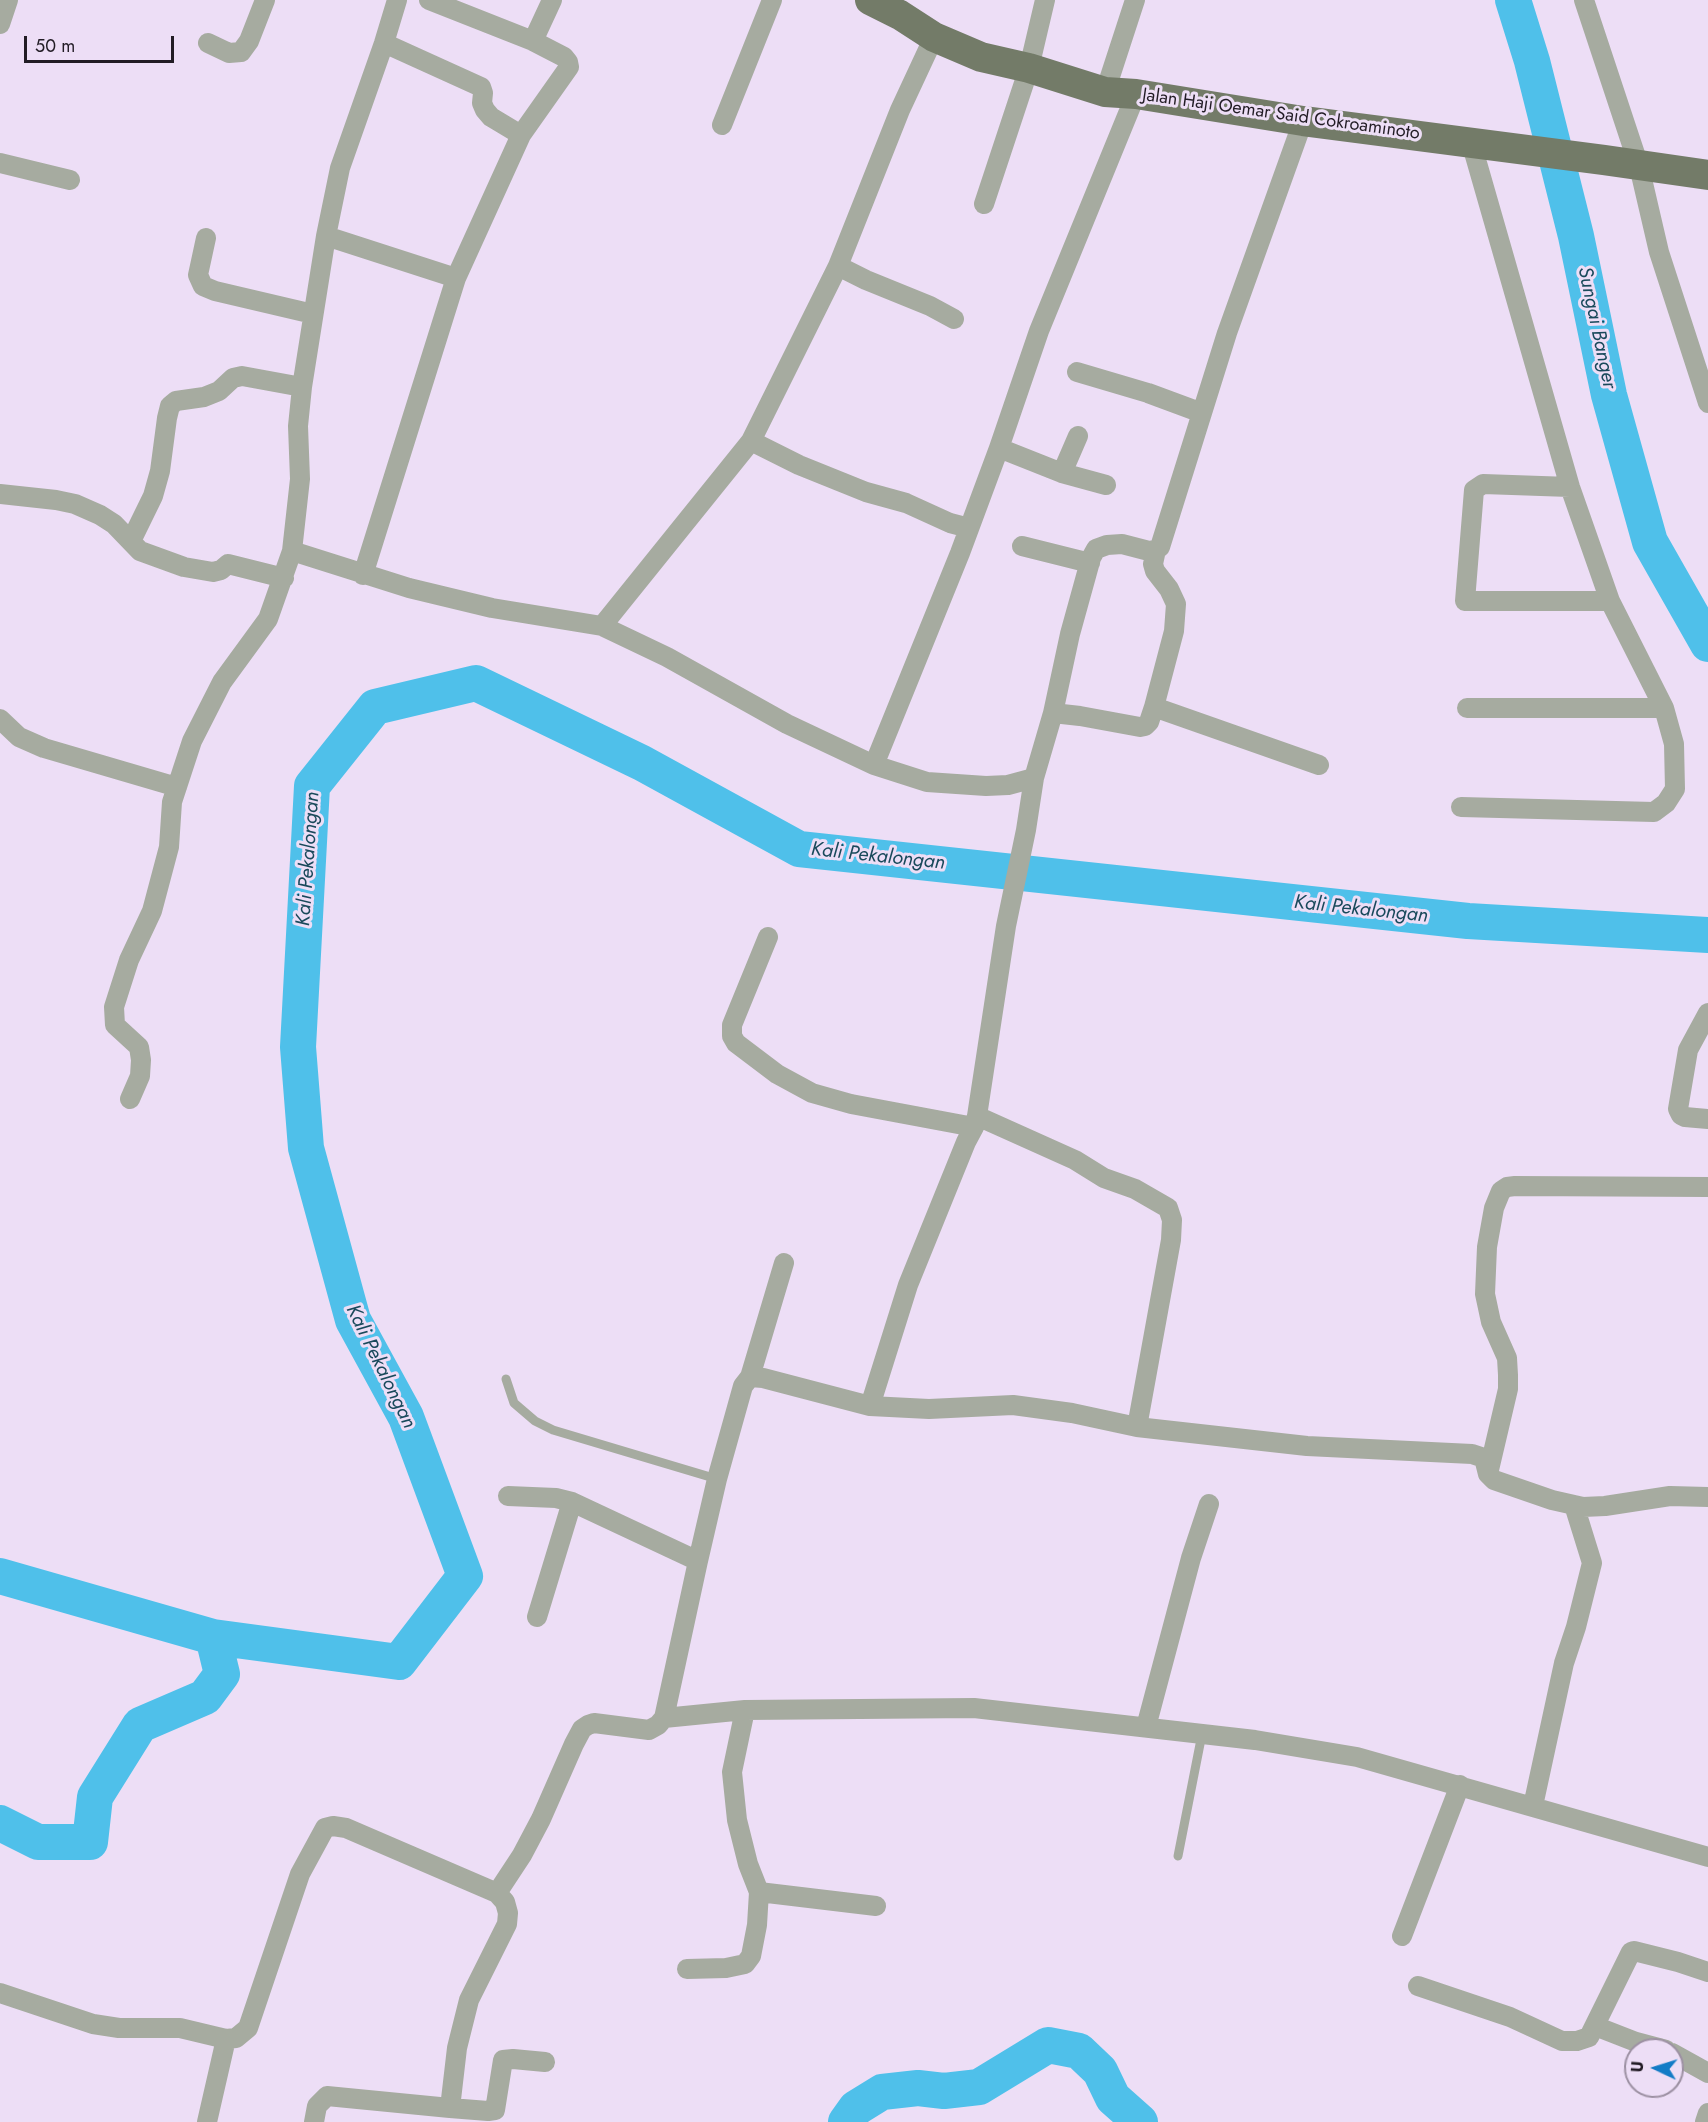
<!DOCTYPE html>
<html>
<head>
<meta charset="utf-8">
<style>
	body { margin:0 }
	#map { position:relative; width:1708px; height:2122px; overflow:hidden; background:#eddef6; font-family:Jost,sans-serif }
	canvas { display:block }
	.north { position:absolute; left:1624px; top:2038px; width:60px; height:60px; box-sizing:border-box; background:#eddef6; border:2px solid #9c90a2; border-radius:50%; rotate:274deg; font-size:16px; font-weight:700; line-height:24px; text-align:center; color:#221c25 }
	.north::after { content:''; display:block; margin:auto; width:21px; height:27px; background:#137cc6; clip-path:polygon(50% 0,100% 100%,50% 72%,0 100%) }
	.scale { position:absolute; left:24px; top:36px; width:150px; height:27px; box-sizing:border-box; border:3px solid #221c25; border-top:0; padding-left:8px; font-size:18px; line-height:21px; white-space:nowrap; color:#221c25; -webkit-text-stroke:4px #eddef6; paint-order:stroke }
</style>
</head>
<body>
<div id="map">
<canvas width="1708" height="2122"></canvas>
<div class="north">U</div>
<div class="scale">50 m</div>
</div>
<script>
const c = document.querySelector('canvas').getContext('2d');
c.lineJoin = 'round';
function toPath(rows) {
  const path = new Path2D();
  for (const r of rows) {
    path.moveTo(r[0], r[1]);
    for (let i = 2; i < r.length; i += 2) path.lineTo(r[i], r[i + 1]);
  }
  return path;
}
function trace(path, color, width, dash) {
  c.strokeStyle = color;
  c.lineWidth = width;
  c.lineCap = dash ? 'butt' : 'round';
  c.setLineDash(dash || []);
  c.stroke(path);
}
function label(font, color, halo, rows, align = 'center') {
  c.font = font + ' Jost,sans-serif';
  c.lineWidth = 6;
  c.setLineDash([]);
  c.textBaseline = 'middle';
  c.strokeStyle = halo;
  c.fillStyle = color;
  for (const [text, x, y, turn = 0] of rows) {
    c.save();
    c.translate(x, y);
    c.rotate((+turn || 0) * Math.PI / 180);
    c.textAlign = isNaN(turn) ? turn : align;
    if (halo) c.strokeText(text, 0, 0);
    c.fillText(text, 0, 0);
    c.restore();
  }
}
const river = toPath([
	[1513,0,1532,61,1576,236,1609,395,1650,542,1708,644],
	[0,1576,213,1637,399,1662,465,1576,406,1417,353,1320,306,1148,298,1047,312,786,375,707,476,683,642,763,799,849,1468,921,1708,935],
	[0,1823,38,1842,90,1842,95,1797,140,1725,205,1697,222,1674,213,1637],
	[846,2122,856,2108,882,2092,918,2088,944,2091,979,2087,1048,2045,1079,2051,1100,2071,1113,2098,1140,2122]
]);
const lane = toPath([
	[506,1379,514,1403,535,1421,553,1430,717,1479],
	[1178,1856,1202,1734]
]);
const street = toPath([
	[1584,0,1639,166,1659,252,1708,403],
	[0,24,8,0],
	[533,41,552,0],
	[208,43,229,53,241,52,249,41,265,0],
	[384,43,481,87,483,93,482,103,485,110,491,117,521,135],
	[1105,92,1135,0],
	[1303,121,1227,333,1160,547,1156,550,1149,551,1122,544,1107,545,1096,549,1091,558,1070,634,1053,713,1034,778,1026,830,1006,926,977,1116,1075,1160,1104,1178,1135,1189,1168,1208,1172,1220,1171,1240,1137,1427,1307,1446,1472,1454,1484,1458,1488,1474,1494,1480,1552,1500,1583,1507,1605,1506,1670,1496,1708,1497],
	[722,125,772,0],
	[0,163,70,180],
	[984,204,1029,68,1045,0],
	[326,236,456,278,521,135,569,67,568,62,564,57,533,41,429,0],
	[206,238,198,275,203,286,215,291,313,314],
	[838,266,866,280,930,306,954,319],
	[1077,372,1148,393,1202,413],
	[751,441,799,465,866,492,906,503,950,523,969,528],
	[999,448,1062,473,1106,485],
	[1062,473,1078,436],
	[1570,487,1483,484,1474,490,1465,601,1610,601],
	[0,494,56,500,75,504,100,515,114,524,140,551,184,567,213,572,221,570,228,564,284,578],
	[131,541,153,496,160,471,167,418,170,406,176,401,204,397,219,391,233,378,242,376,302,387],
	[1022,546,1090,563],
	[292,551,409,588,492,608,602,626,667,657,787,724,874,765,927,782,986,786,1008,785,1034,778],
	[363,575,456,278],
	[602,626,751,441,838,266,900,110,934,37],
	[1154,707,1174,631,1176,604,1169,589,1155,571,1153,564,1156,550],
	[1467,708,1664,708],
	[1053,713,1080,716,1140,727,1145,726,1149,722,1154,707,1319,765],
	[0,719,19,737,44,748,177,787],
	[874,765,960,553,999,448,1039,331,1136,94],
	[1461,807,1654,812,1666,803,1675,789,1674,744,1664,708,1610,601,1570,487,1471,142],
	[768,937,732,1025,732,1036,736,1043,777,1074,812,1093,851,1104,974,1127],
	[1708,1013,1688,1050,1678,1109,1681,1115,1685,1117,1708,1119],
	[130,1099,140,1076,141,1060,139,1047,115,1025,114,1007,129,960,152,911,169,847,172,802,192,741,222,682,268,619,292,551,300,479,298,426,302,387,326,236,340,168,384,43,397,0],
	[977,1116,974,1127,966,1142,908,1285,870,1406,929,1409,1013,1405,1072,1413,1137,1427],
	[750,1377,763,1378,870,1406],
	[1488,1474,1508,1389,1508,1375,1507,1358,1491,1322,1485,1294,1487,1247,1494,1208,1501,1191,1507,1187,1515,1186,1708,1187],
	[698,1561,717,1479,743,1386,750,1377,784,1263],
	[537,1617,572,1502],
	[664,1718,745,1710,974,1708,1255,1740,1357,1757,1708,1857],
	[1146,1727,1191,1558,1209,1504],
	[1533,1806,1564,1663,1576,1627,1592,1563,1574,1505],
	[759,1892,876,1906],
	[1402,1936,1460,1785],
	[687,1969,726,1968,745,1964,751,1956,757,1925,759,1892,748,1864,737,1820,732,1772,745,1710],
	[1418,1986,1510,2017,1562,2041,1577,2041,1589,2037,1631,1952,1634,1951,1678,1962,1708,1972],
	[0,1993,93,2024,119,2028,180,2028,226,2039,236,2038,248,2028,300,1874,325,1828,333,1826,346,1828,497,1893,522,1855,541,1819,574,1744,582,1729,588,1725,594,1723,649,1730,658,1725,664,1718,698,1561,572,1502,556,1498,508,1496],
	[1595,2026,1636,2042,1666,2050],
	[1672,2053,1708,2073],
	[450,2108,457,2048,469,2000,507,1924,508,1913,505,1902,497,1893],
	[207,2122,226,2039],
	[314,2122,317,2106,327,2096,450,2108,488,2111,495,2110,503,2060,513,2059,545,2062],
	[1705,2122,1708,2113]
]);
const primary = toPath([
	[870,0,900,15,934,37,981,57,1029,68,1105,92,1136,94,1303,121,1604,160,1708,175]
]);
const streetNames = [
	["Jalan Haji Oemar Said Cokroaminoto",1281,115,8]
];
const waterNames = [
	["Sungai Banger",1596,328,78],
	["Kali Pekalongan",878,857,6],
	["Kali Pekalongan",309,859,-86],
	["Kali Pekalongan",1361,910,6],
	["Kali Pekalongan",380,1367,64]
];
trace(river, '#4fc0ea', 36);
trace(lane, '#a6aba0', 9);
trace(street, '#a6aba0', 20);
trace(primary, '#737b68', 30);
label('18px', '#221c25', '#eddef6', streetNames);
label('italic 20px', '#19495b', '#eddef6', waterNames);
</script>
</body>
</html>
